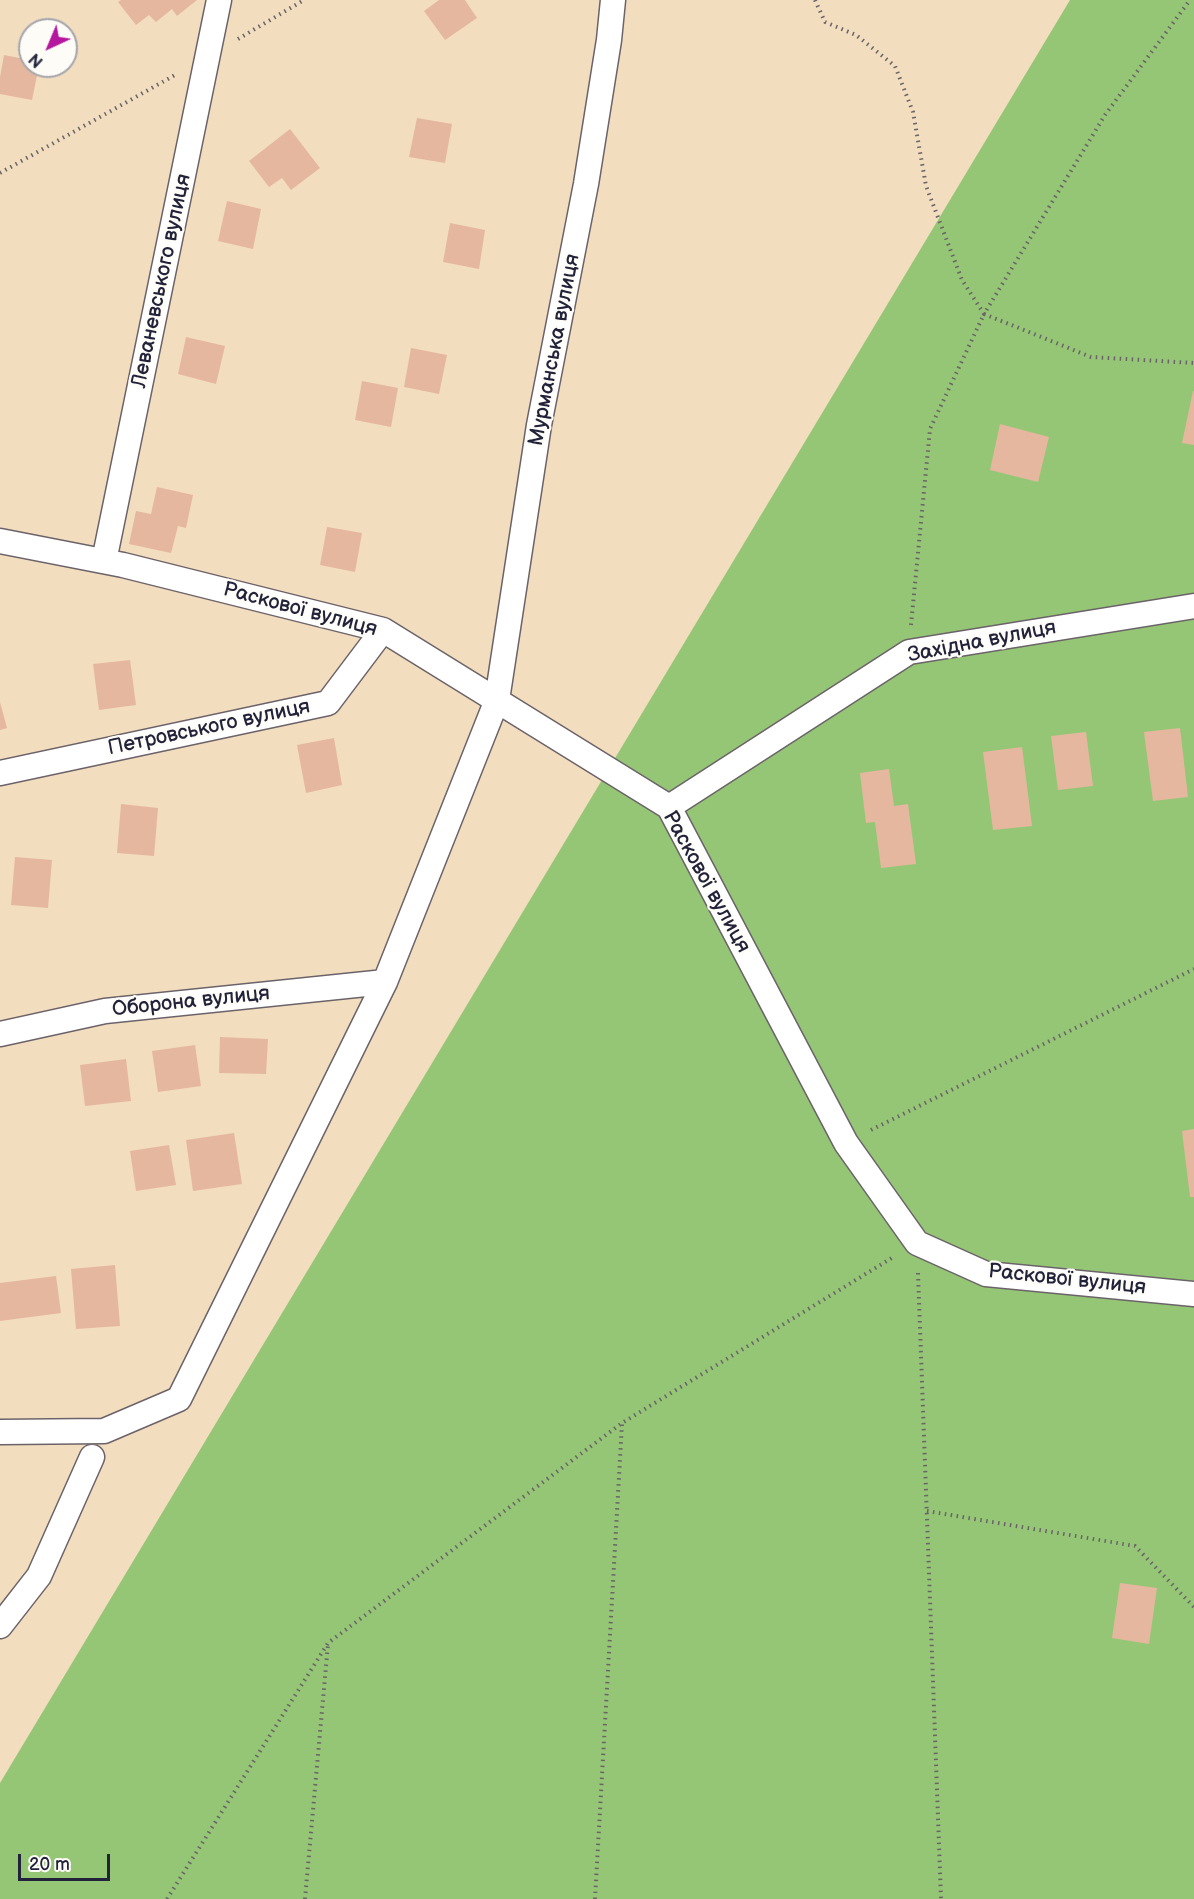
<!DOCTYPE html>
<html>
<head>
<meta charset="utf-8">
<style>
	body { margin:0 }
	#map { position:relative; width:1194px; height:1899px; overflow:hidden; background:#f2ddbe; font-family:"Balsamiq Sans",sans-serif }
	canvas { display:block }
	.north { position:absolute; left:18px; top:18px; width:60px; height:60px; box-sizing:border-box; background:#fdfcf7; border:2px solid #a5a5ac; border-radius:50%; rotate:224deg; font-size:16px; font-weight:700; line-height:24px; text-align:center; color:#22223b }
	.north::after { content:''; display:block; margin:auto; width:21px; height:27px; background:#b5179e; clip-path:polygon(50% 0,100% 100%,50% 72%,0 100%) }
	.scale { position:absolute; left:18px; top:1854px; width:92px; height:27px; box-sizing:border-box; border:3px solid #22223b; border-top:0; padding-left:8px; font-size:18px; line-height:21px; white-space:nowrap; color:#22223b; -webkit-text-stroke:4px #fdfcf7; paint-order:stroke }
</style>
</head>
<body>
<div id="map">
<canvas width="1194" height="1899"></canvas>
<div class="north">N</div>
<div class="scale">20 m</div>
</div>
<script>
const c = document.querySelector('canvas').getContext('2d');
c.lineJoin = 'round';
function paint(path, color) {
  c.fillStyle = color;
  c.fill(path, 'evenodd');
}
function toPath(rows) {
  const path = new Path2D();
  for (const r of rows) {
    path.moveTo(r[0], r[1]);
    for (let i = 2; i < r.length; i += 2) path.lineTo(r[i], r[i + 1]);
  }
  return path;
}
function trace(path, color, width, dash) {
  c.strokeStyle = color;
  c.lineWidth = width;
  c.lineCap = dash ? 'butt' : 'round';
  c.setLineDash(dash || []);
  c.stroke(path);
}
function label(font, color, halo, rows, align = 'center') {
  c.font = font + ' "Balsamiq Sans",sans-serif';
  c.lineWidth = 4.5;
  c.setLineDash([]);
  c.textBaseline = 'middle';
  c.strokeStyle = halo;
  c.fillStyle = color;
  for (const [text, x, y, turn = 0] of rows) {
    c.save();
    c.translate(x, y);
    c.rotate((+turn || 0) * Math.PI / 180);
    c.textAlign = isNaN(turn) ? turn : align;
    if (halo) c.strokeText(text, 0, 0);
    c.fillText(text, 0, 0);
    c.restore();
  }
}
const green = toPath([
	[1070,0,1194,0,1194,1899,0,1899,0,1783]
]);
const building = toPath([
	[121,0,197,0,177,16,172,9,156,22,149,15,136,25,118,2],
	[439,0,465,0,477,18,445,40,424,11],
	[4,55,30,60,30,66,39,66,32,100,0,94,0,77],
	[417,118,452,124,445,163,409,157],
	[290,129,320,168,291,190,282,178,269,187,249,161],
	[227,201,261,209,253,249,218,241],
	[450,223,485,230,479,269,443,262],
	[186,337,225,346,216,384,178,374],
	[411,348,447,355,439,394,404,387],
	[362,381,398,388,391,427,355,420],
	[1193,391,1194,391,1194,445,1182,443],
	[1000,424,1049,437,1038,482,990,470],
	[157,487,193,495,186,528,178,526,171,553,129,544,136,511,151,514],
	[327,527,362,533,355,572,320,565],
	[130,660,136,705,99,710,93,664],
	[0,702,7,728,0,730],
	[1180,728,1188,797,1153,801,1144,732],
	[1086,732,1093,786,1058,790,1051,736],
	[334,738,342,785,306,793,297,745],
	[1022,747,1032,826,993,830,983,752],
	[889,769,894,806,908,804,916,864,881,868,875,822,866,823,860,773],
	[121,804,158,808,154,856,117,853],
	[15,857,52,860,48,908,11,905],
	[220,1037,268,1039,266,1074,219,1073],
	[195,1045,201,1086,158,1092,152,1051],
	[126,1059,131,1101,85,1106,80,1065],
	[1194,1129,1194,1197,1190,1197,1182,1131],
	[234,1133,242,1184,193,1191,186,1140],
	[169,1145,176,1185,136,1191,130,1151],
	[115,1265,120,1326,76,1329,71,1269],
	[56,1276,61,1313,0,1321,0,1283],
	[1120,1583,1157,1588,1149,1644,1112,1638]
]);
const path = toPath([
	[815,0,825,22,856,35,895,66,913,112,926,186,962,280,984,314,1105,115,1190,0],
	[238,39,304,0],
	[0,173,175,75],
	[911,625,930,429,984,314,1091,357,1194,363],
	[871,1130,1194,969],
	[918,1273,941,1899],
	[927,1511,1135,1546,1194,1607],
	[167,1899,328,1643,622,1423,895,1256],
	[305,1899,328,1644],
	[595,1899,622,1424]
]);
const minor = toPath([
	[0,541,123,565,383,630,669,807,846,1143,917,1243,986,1274,1194,1294],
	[104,561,219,0],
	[0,773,328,703,383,630],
	[669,807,909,652,1194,606],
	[0,1034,105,1011,385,982],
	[0,1432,104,1431,179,1399,385,982,497,700,539,425,586,184,609,40,613,0],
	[0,1626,39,1576,92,1457]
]);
const streetNames = [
	["Леваневського вулиця",162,281,-78],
	["Мурманська вулиця",555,350,-79],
	["Раскової вулиця",300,610,15],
	["Західна вулиця",982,642,-11],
	["Петровського вулиця",209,728,-12],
	["Раскової вулиця",706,882,61],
	["Оборона вулиця",191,1002,-6],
	["Раскової вулиця",1067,1280,6]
];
paint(green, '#95c676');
paint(building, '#e6b79f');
trace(minor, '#6b6369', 27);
trace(path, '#6b6369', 4, [1.5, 4.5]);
trace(minor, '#fff', 24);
label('21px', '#22223b', '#fdfcf7', streetNames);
</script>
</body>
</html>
